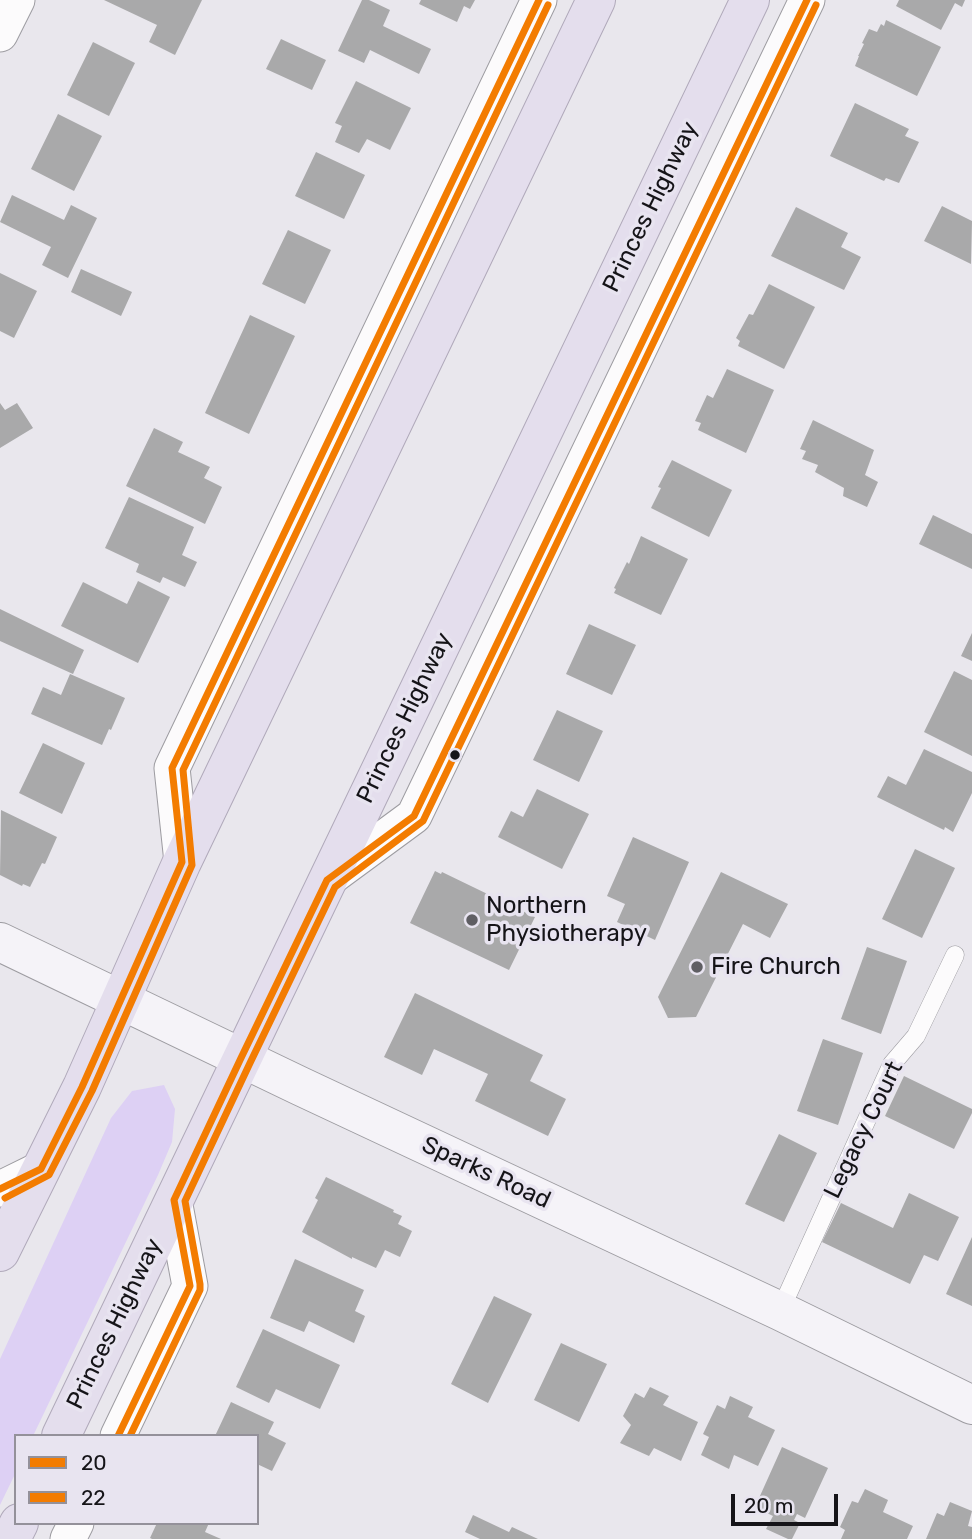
<!DOCTYPE html>
<html>
<head>
<meta charset="utf-8">
<style>
	body { margin:0 }
	#map { position:relative; width:972px; height:1539px; overflow:hidden; background:#e9e7ed; font-family:Rubik,sans-serif }
	canvas { display:block }
	.legend { position:absolute; left:14px; top:1434px; width:245px; height:91px; box-sizing:border-box; background:#e8e4f0; border:2px solid #94919a; margin:0; padding:9px 12px; list-style:none; font-size:21px; color:#151418 }
	.legend li { display:flex; align-items:center; gap:14px; height:35px }
	.legend b { width:35px; border:2px solid #94919a }
	.scale { position:absolute; left:731px; top:1494px; width:107px; height:32px; box-sizing:border-box; border:4px solid #151418; border-top:0; padding-left:9px; font-size:21px; line-height:24px; white-space:nowrap; color:#151418; -webkit-text-stroke:5px #e8e4f0; paint-order:stroke }
</style>
</head>
<body>
<div id="map">
<canvas width="972" height="1539"></canvas>
<ul class="legend">
<li><b style="height:9px;background:#f37c01"></b>20</li>
<li><b style="height:9px;background:#f37c01"></b>22</li>
</ul>
<div class="scale">20 m</div>
</div>
<script>
const c = document.querySelector('canvas').getContext('2d');
c.lineJoin = 'round';
function paint(path, color) {
  c.fillStyle = color;
  c.fill(path, 'evenodd');
}
function toPath(rows) {
  const path = new Path2D();
  for (const r of rows) {
    path.moveTo(r[0], r[1]);
    for (let i = 2; i < r.length; i += 2) path.lineTo(r[i], r[i + 1]);
  }
  return path;
}
function trace(path, color, width, dash) {
  c.strokeStyle = color;
  c.lineWidth = width;
  c.lineCap = dash ? 'butt' : 'round';
  c.setLineDash(dash || []);
  c.stroke(path);
}
function label(font, color, halo, rows, align = 'center') {
  c.font = font + ' Rubik,sans-serif';
  c.lineWidth = 7;
  c.setLineDash([]);
  c.textBaseline = 'middle';
  c.strokeStyle = halo;
  c.fillStyle = color;
  for (const [text, x, y, turn = 0] of rows) {
    c.save();
    c.translate(x, y);
    c.rotate((+turn || 0) * Math.PI / 180);
    c.textAlign = isNaN(turn) ? turn : align;
    if (halo) c.strokeText(text, 0, 0);
    c.fillText(text, 0, 0);
    c.restore();
  }
}
const green = toPath([
	[164,1085,175,1109,172,1142,158,1175,33,1436,16,1436,16,1472,0,1505,0,1359,111,1118,132,1091]
]);
const building = toPath([
	[104,0,202,0,175,55,149,42,157,25],
	[362,0,369,0,390,10,383,26,431,49,419,74,370,50,364,63,338,51],
	[421,0,475,0,470,9,464,6,457,22,419,4],
	[899,0,965,0,962,7,955,3,941,30,896,6],
	[886,20,941,47,917,96,855,66,859,56,858,56,864,44,862,43,869,29,877,32,881,24,884,26],
	[281,39,326,60,312,90,266,69],
	[93,42,135,63,109,116,67,95],
	[356,81,411,108,390,150,367,139,359,153,335,142,342,126,335,123],
	[855,103,909,129,905,136,919,142,899,183,886,178,884,181,830,156],
	[58,114,102,136,74,191,31,169],
	[316,152,365,175,344,219,295,196],
	[12,195,64,220,71,205,97,218,68,278,42,265,51,247,0,222],
	[942,206,972,221,971,264,924,241],
	[796,207,848,233,841,247,861,257,844,290,771,256],
	[288,230,331,250,305,304,262,284],
	[81,269,132,292,121,316,71,292],
	[0,273,37,291,14,338,0,331],
	[769,284,815,307,784,369,738,346,740,341,736,338,749,314,753,315],
	[250,315,295,336,249,434,205,413],
	[727,369,774,390,746,453,698,430,701,423,695,421,707,395,713,398],
	[0,403,5,410,17,403,33,428,0,448],
	[813,420,874,450,865,475,878,482,867,507,843,496,844,488,815,472,818,465,802,459,806,451,800,449],
	[154,428,183,442,178,452,210,467,204,478,222,487,205,524,126,486],
	[672,460,732,490,709,537,651,508,661,488,658,487],
	[129,497,194,527,182,555,197,562,185,587,163,577,160,583,136,572,139,564,105,548],
	[933,515,972,534,972,569,919,544],
	[641,536,688,559,661,615,614,593,616,589,614,588,627,562,629,564],
	[138,581,170,597,138,663,61,626,83,582,127,604],
	[0,609,84,650,73,674,0,641],
	[589,624,636,645,612,695,566,674],
	[972,633,972,661,961,656],
	[954,671,972,680,972,756,924,732],
	[70,674,125,698,111,730,109,729,102,745,31,714,43,687,61,695],
	[557,710,603,731,579,782,533,760],
	[43,743,85,763,62,814,19,793],
	[924,749,972,772,972,793,953,832,945,827,944,830,877,797,888,776,906,785],
	[537,789,589,814,562,869,498,837,511,811,523,817],
	[1,810,57,837,45,864,42,863,30,887,23,884,22,886,0,875],
	[633,837,689,862,655,940,617,922,625,904,607,896],
	[915,849,955,868,922,938,882,919],
	[435,871,441,874,442,872,535,917,509,970,410,923],
	[721,872,788,904,770,938,743,924,696,1017,668,1018,658,997],
	[867,947,907,961,881,1034,841,1019],
	[415,993,543,1055,530,1081,566,1099,548,1136,475,1101,488,1074,434,1049,422,1075,384,1057],
	[823,1039,863,1053,838,1125,797,1111],
	[904,1076,972,1109,972,1113,954,1149,885,1116],
	[779,1134,817,1153,784,1222,745,1204],
	[326,1177,394,1210,393,1212,402,1216,398,1224,412,1231,400,1257,385,1250,376,1268,352,1257,352,1259,302,1232,318,1200,315,1198],
	[909,1193,959,1217,938,1261,924,1255,910,1284,822,1242,841,1203,893,1228],
	[972,1237,972,1306,946,1294],
	[295,1259,364,1290,355,1311,365,1316,354,1343,309,1321,304,1332,270,1318],
	[494,1296,532,1314,488,1403,451,1384],
	[263,1329,340,1365,320,1409,276,1389,269,1403,236,1387],
	[561,1343,607,1364,579,1422,534,1400],
	[650,1387,669,1396,663,1405,698,1422,681,1461,654,1448,649,1456,620,1443,631,1425,623,1416,635,1393,644,1398],
	[730,1396,753,1407,748,1417,775,1430,758,1466,734,1455,729,1469,701,1455,709,1437,703,1434,717,1405,725,1409],
	[231,1402,274,1422,268,1434,286,1443,272,1471,257,1464,257,1436,215,1436],
	[782,1447,828,1468,805,1518,797,1514,794,1520,800,1523,792,1539,788,1539,766,1529,773,1516,755,1507],
	[865,1489,888,1500,883,1512,913,1526,907,1539,841,1539,845,1530,840,1527,852,1501,858,1503],
	[950,1502,972,1511,968,1526,972,1527,972,1539,926,1539,937,1513,944,1516],
	[473,1515,509,1532,512,1527,538,1539,480,1539,465,1532],
	[157,1523,209,1523,205,1532,221,1539,152,1539,150,1538]
]);
const lane = toPath([
	[780,1311,892,1064,916,1036,955,955]
]);
const street = toPath([
	[0,34,17,0],
	[182,862,172,768,539,0],
	[327,880,414,816,807,0],
	[0,1189,41,1169],
	[118,1436,190,1286,174,1200],
	[68,1539,76,1523]
]);
const secondary = toPath([
	[0,942,300,1086,780,1311,972,1405]
]);
const highway = toPath([
	[0,1252,82,1087,182,862,596,0],
	[61,1436,750,0],
	[11,1539,19,1523]
]);
const bus1 = toPath([
	[0,1189,41,1169,82,1087,182,862,172,768,539,0],
	[118,1436,190,1286,174,1200,241,1058,327,880,414,816,807,0]
]);
const bus2 = toPath([
	[5,1198,49,1175,92,1091,192,865,183,770,548,5],
	[130,1436,200,1290,200,1284,185,1201,250,1063,335,887,423,821,816,5]
]);
const markers = [
	[455,755,6,"#151418"],
	[472,920,7,"#5f5e63"],
	[697,967,7,"#5f5e63"]
];
const streetNames = [
	["Princes Highway",651,207,-64],
	["Princes Highway",405,718,-64],
	["Legacy Court",864,1130,-64],
	["Sparks Road",486,1173,25],
	["Princes Highway",115,1324,-64]
];
const poiNames = [
	["Northern",486,906],
	["Physiotherapy",486,934],
	["Fire Church",711,967]
];
paint(green, '#ddd0f4');
paint(building, '#a9a9aa');
trace(lane, '#9d9ca1', 19);
trace(street, '#9d9ca1', 37);
trace(secondary, '#9d9ca1', 40);
trace(highway, '#b0a9ba', 40);
trace(lane, '#fcfbfc', 18);
trace(street, '#fcfbfc', 35);
trace(secondary, '#f5f3f8', 38);
trace(highway, '#e4deed', 38);
trace(bus1, '#f37c01', 7);
trace(bus2, '#f37c01', 7);
for (const [x, y, r, color] of markers) {
  const dot = new Path2D();
  dot.arc(x, y, r, 0, 2 * Math.PI);
  c.fillStyle = color;
  c.fill(dot);
  trace(dot, '#e8e4f0', 2.5);
}
label('24px', '#151418', '#e8e4f0', streetNames);
label('24px', '#151418', '#e8e4f0', poiNames, 'left');
</script>
</body>
</html>
